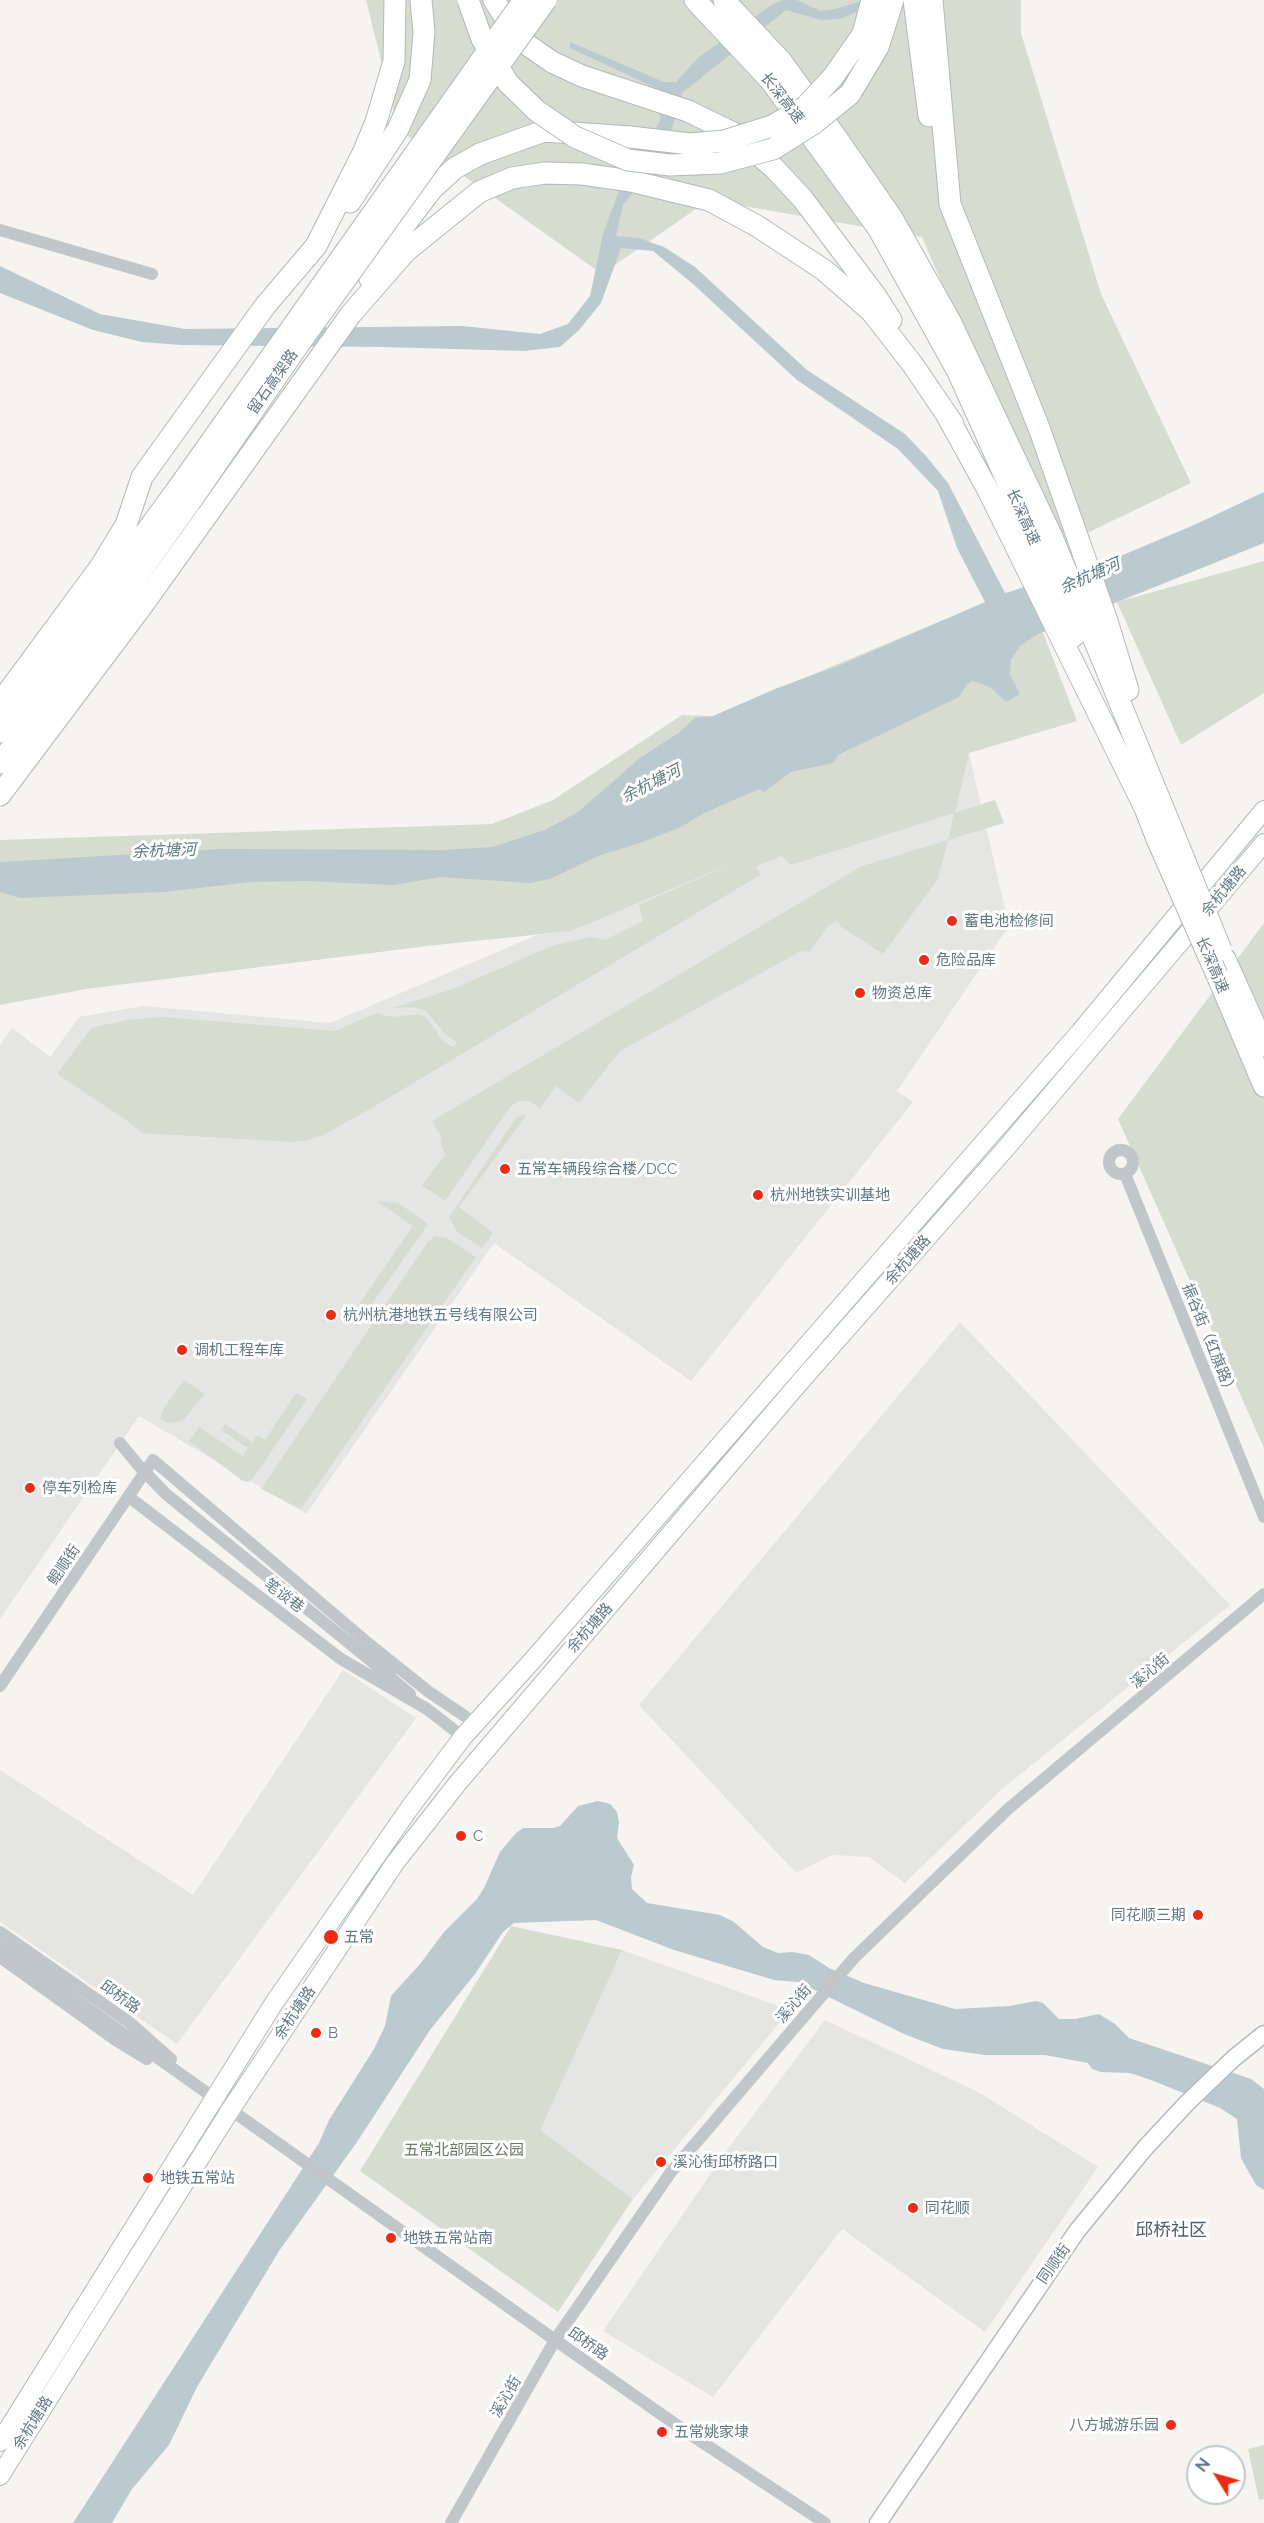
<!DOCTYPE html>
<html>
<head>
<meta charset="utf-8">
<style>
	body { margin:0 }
	#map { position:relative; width:1264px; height:2523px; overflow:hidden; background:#f5f4f0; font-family:Raleway,sans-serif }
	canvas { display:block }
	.north { position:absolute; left:1186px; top:2445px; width:60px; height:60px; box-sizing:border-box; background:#fff; border:2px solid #bfc9ce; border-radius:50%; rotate:307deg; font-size:16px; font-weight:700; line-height:24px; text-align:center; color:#607884 }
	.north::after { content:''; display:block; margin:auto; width:21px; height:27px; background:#f32a11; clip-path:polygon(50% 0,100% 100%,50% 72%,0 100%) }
</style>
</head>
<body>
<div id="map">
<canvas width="1264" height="2523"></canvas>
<div class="north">N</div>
</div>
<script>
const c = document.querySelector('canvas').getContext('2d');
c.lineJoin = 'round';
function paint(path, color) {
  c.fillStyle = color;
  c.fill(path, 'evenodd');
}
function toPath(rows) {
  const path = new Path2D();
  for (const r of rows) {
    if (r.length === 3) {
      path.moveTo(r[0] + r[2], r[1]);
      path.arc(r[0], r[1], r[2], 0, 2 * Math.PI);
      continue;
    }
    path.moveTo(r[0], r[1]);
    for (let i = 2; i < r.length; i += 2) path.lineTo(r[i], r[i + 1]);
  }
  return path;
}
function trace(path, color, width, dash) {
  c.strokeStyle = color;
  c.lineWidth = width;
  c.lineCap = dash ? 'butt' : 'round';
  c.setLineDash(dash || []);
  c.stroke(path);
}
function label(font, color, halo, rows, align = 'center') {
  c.font = font + ' Raleway,"Noto Sans SC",sans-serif';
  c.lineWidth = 6;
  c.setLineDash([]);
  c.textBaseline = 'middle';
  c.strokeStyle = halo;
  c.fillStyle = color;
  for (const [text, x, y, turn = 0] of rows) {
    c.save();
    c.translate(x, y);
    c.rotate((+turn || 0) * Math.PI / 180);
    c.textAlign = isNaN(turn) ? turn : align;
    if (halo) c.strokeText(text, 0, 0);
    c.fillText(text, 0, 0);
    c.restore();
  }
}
const built = toPath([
	[969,753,1009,926,897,1091,913,1102,691,1381,494,1243,306,1514,139,1416,0,1619,0,1045,12,1028,50,1057,79,1017,143,1006,330,1023,537,935,571,931],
	[960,1322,1230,1605,1002,1789,905,1883,869,1857,832,1855,796,1873,639,1705],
	[343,1670,416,1718,177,2044,0,1922,0,1770,193,1895],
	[622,1950,790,2010,633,2199,539,2130],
	[825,2020,978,2092,1098,2167,985,2332,842,2229,713,2397,603,2331,727,2150]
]);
const green = toPath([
	[366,0,1021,0,1021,33,1101,294,1191,483,1056,548,922,237,709,200,602,274,398,129],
	[1264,561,1264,693,1181,745,1117,602],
	[1025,586,1077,721,969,753,955,813,995,800,1004,823,948,840,938,879,883,954,840,926,838,920,828,926,809,952,801,951,620,1051,579,1103,556,1086,540,1109,530,1101,518,1101,510,1107,445,1201,422,1185,445,1155,440,1140,442,1138,432,1121,862,866,948,840,954,813,791,865,782,856,756,866,760,875,370,1109,323,1135,309,1140,292,1142,142,1133,126,1120,57,1074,91,1028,127,1020,163,1017,335,1031,377,1013,392,1017,418,1014,426,1017,442,1040,452,1047,458,1043,446,1035,426,1011,413,1007,392,1008,453,989,554,945,591,937,605,940,643,921,639,905,752,855,571,931,427,946,86,989,0,1005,0,840,492,824,553,800,682,715,713,716],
	[1264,923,1264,1448,1118,1119],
	[523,1114,526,1116,459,1207,493,1233,482,1248,457,1232,449,1217,516,1118],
	[377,1201,398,1203,427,1223,427,1226,366,1312,357,1307,413,1226],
	[435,1236,447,1238,476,1257,301,1509,261,1489,427,1243],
	[184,1380,205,1394,182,1421,167,1423,160,1418,165,1406],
	[296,1393,307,1399,254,1477,248,1482,243,1481,189,1441,199,1427,243,1456,248,1448,221,1430,225,1424,252,1442,258,1435,265,1440],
	[511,1926,622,1950,540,2130,633,2199,558,2312,360,2171],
	[1264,2445,1264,2499,1259,2500,1248,2449]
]);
const water = toPath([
	[783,0,797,0,820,11,835,9,865,0,902,0,858,11,841,19,821,20,786,10,682,93,665,152,623,205,616,236,639,238,664,247,695,267,807,370,905,434,926,456,948,483,1005,593,1092,568,1194,525,1264,492,1264,543,1038,634,1020,646,1011,660,1010,675,1020,694,1006,702,990,687,973,681,967,684,959,697,838,755,833,763,791,772,764,792,759,789,702,814,681,827,640,843,598,856,550,879,530,883,440,877,394,885,306,881,251,882,164,892,20,898,0,892,0,862,221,849,443,850,492,847,545,830,578,812,640,758,680,732,695,718,713,716,775,689,843,664,985,602,957,548,938,491,898,449,797,380,693,284,653,251,621,248,601,303,579,330,560,347,524,351,384,347,181,345,142,342,93,330,0,293,0,266,100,314,185,329,462,326,540,334,568,324,590,296,603,234,618,194,660,121,660,90,570,48,570,42,664,82,676,82,698,58,773,4],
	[598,1801,610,1804,617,1812,619,1822,617,1838,634,1865,631,1877,632,1889,647,1903,720,1915,734,1922,763,1947,778,1953,793,1952,809,1955,829,1968,864,1983,955,2009,1010,2006,1036,2001,1043,2003,1059,2019,1075,2019,1099,2014,1115,2024,1129,2038,1251,2079,1264,2089,1264,2190,1256,2185,1241,2158,1237,2119,1220,2108,1151,2080,1130,2073,1101,2072,1092,2069,1088,2063,1045,2055,985,2055,943,2049,904,2034,798,1982,774,1980,674,1950,596,1920,514,1923,503,1932,475,1974,430,2030,357,2142,279,2251,197,2387,169,2445,132,2489,112,2523,73,2523,319,2143,329,2120,374,2049,385,2026,391,1996,420,1964,444,1932,477,1899,484,1888,500,1852,516,1833,523,1828,553,1828,560,1826,578,1806]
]);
const street = toPath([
	[0,230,152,274],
	[1121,1162,12],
	[1125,1174,1264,1517],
	[129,1497,341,1659,427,1709,463,1737],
	[392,1670,359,1651,410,1694],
	[0,1686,153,1460,369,1644,429,1692,475,1723],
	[0,1932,129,2022,171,2059],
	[0,1946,555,2340,688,2433,825,2523],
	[0,1957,114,2039,147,2059],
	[451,2523,555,2340,671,2172,854,1958,1008,1809,1264,1594]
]);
const secondary = toPath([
	[878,2523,1077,2231,1145,2148,1187,2103,1234,2058,1264,2034]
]);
const primary = toPath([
	[0,2442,274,2003,411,1806,463,1737,531,1662,1080,1032,1264,810],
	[0,2476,231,2109,395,1863,457,1784,800,1382,1007,1147,1264,843]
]);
const highway = toPath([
	[494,0,519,39,552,62,582,76,688,111,733,133,774,168,802,198,875,295,891,320],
	[695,0,771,81,878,228,958,372,1035,543,1074,636],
	[724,0,781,61,838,140,892,218,951,323,1052,537,1171,827],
	[914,0,929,116],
	[932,0,950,204,1039,428,1107,621,1128,690],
	[350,202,398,129,420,80,424,32,421,0],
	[370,279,385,251,432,189,455,168,480,154,544,131,630,137],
	[945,412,988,490,1145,808],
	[0,703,101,566,126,525,142,477,265,306,316,246,363,153,376,122,394,61,395,0],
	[0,732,176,491],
	[0,763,69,673,190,502],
	[0,795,142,606,351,314,406,251,479,192,512,178,545,173,582,174,631,181,709,200,757,226,824,270,871,311,913,365,953,424],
	[1140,795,1157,839],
	[1225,959,1264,1046],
	[1217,975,1264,1086]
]);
const streetBridge = toPath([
	[120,1443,139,1466,166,1494,359,1651]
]);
const highwayBridge = toPath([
	[468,0,482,39,508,83,537,111,575,137,628,160,670,165,720,163,773,149,813,124,850,94,878,47,893,0],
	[630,137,690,144,724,141,772,126,805,107,833,77,863,34,872,0],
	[176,491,524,0],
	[190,502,299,344,546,0],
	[1171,827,1221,950],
	[1157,839,1217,975]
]);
const markers = [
	[952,921,6,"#f32a11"],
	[924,960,6,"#f32a11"],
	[860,993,6,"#f32a11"],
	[505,1169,6,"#f32a11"],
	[758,1195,6,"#f32a11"],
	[331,1315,6,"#f32a11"],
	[182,1350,6,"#f32a11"],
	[30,1488,6,"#f32a11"],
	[461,1836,6,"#f32a11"],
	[1198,1915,6,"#f32a11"],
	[331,1937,8,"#f32a11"],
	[316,2033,6,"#f32a11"],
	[661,2162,6,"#f32a11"],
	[148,2178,6,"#f32a11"],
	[913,2208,6,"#f32a11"],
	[391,2238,6,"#f32a11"],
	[1171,2425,6,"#f32a11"],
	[662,2432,6,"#f32a11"]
];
const streetNames = [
	["长深高速",782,98,52],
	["留石高架路",273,382,-55],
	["长深高速",1023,517,66],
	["余杭塘路",1224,891,-50],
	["长深高速",1212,965,67],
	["余杭塘路",908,1260,-49],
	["振谷街（红旗路）",1209,1340,68],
	["鲲顺街",64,1565,-56],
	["笔谈巷",284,1596,37],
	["余杭塘路",590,1628,-49],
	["溪沁街",1150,1671,-40],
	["邱桥路",120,1997,36],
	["溪沁街",794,2004,-49],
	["余杭塘路",295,2013,-56],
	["同顺街",1054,2264,-55],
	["邱桥路",588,2344,35],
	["溪沁街",506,2397,-60],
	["余杭塘路",33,2423,-58]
];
const poiNames = [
	["蓄电池检修间",964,921],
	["危险品库",936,960],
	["物资总库",872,993],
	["五常车辆段综合楼/DCC",517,1169],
	["杭州地铁实训基地",770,1195],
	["杭州杭港地铁五号线有限公司",343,1315],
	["调机工程车库",194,1350],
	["停车列检库",42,1488],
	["C",473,1836],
	["同花顺三期",1186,1915,"right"],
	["五常",344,1937],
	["B",328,2033],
	["溪沁街邱桥路口",673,2162],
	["地铁五常站",160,2178],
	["同花顺",925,2208],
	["地铁五常站南",403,2238],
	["八方城游乐园",1159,2425,"right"],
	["五常姚家埭",674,2432]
];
const parkNames = [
	["五常北部园区公园",464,2150]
];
const waterNames = [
	["余杭塘河",1090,576,-24],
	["余杭塘河",651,784,-27],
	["余杭塘河",164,851,-2]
];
const quarterNames = [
	["邱桥社区",1171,2231]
];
paint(built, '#e5e5e3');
paint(green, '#d6dcd0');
paint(water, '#bbcace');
trace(secondary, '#b3babd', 19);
trace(primary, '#b4b9bc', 20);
trace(highway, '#b3b8ba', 23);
trace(street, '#c1c6c9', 12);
trace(secondary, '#fff', 16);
trace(primary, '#fff', 18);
trace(highway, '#fff', 21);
trace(highwayBridge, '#b3b8ba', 23, []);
trace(streetBridge, '#c1c6c9', 12);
trace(highwayBridge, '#fff', 21);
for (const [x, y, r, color] of markers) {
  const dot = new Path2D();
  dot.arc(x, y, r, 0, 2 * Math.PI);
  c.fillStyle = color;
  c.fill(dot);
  trace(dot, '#fff', 2);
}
label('15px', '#607884', '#fff', streetNames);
label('15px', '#607884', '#fff', poiNames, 'left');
label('15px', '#687a60', '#fff', parkNames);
label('italic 16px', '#5b7c82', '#fff', waterNames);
label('18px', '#4f6068', '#fff', quarterNames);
</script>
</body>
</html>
